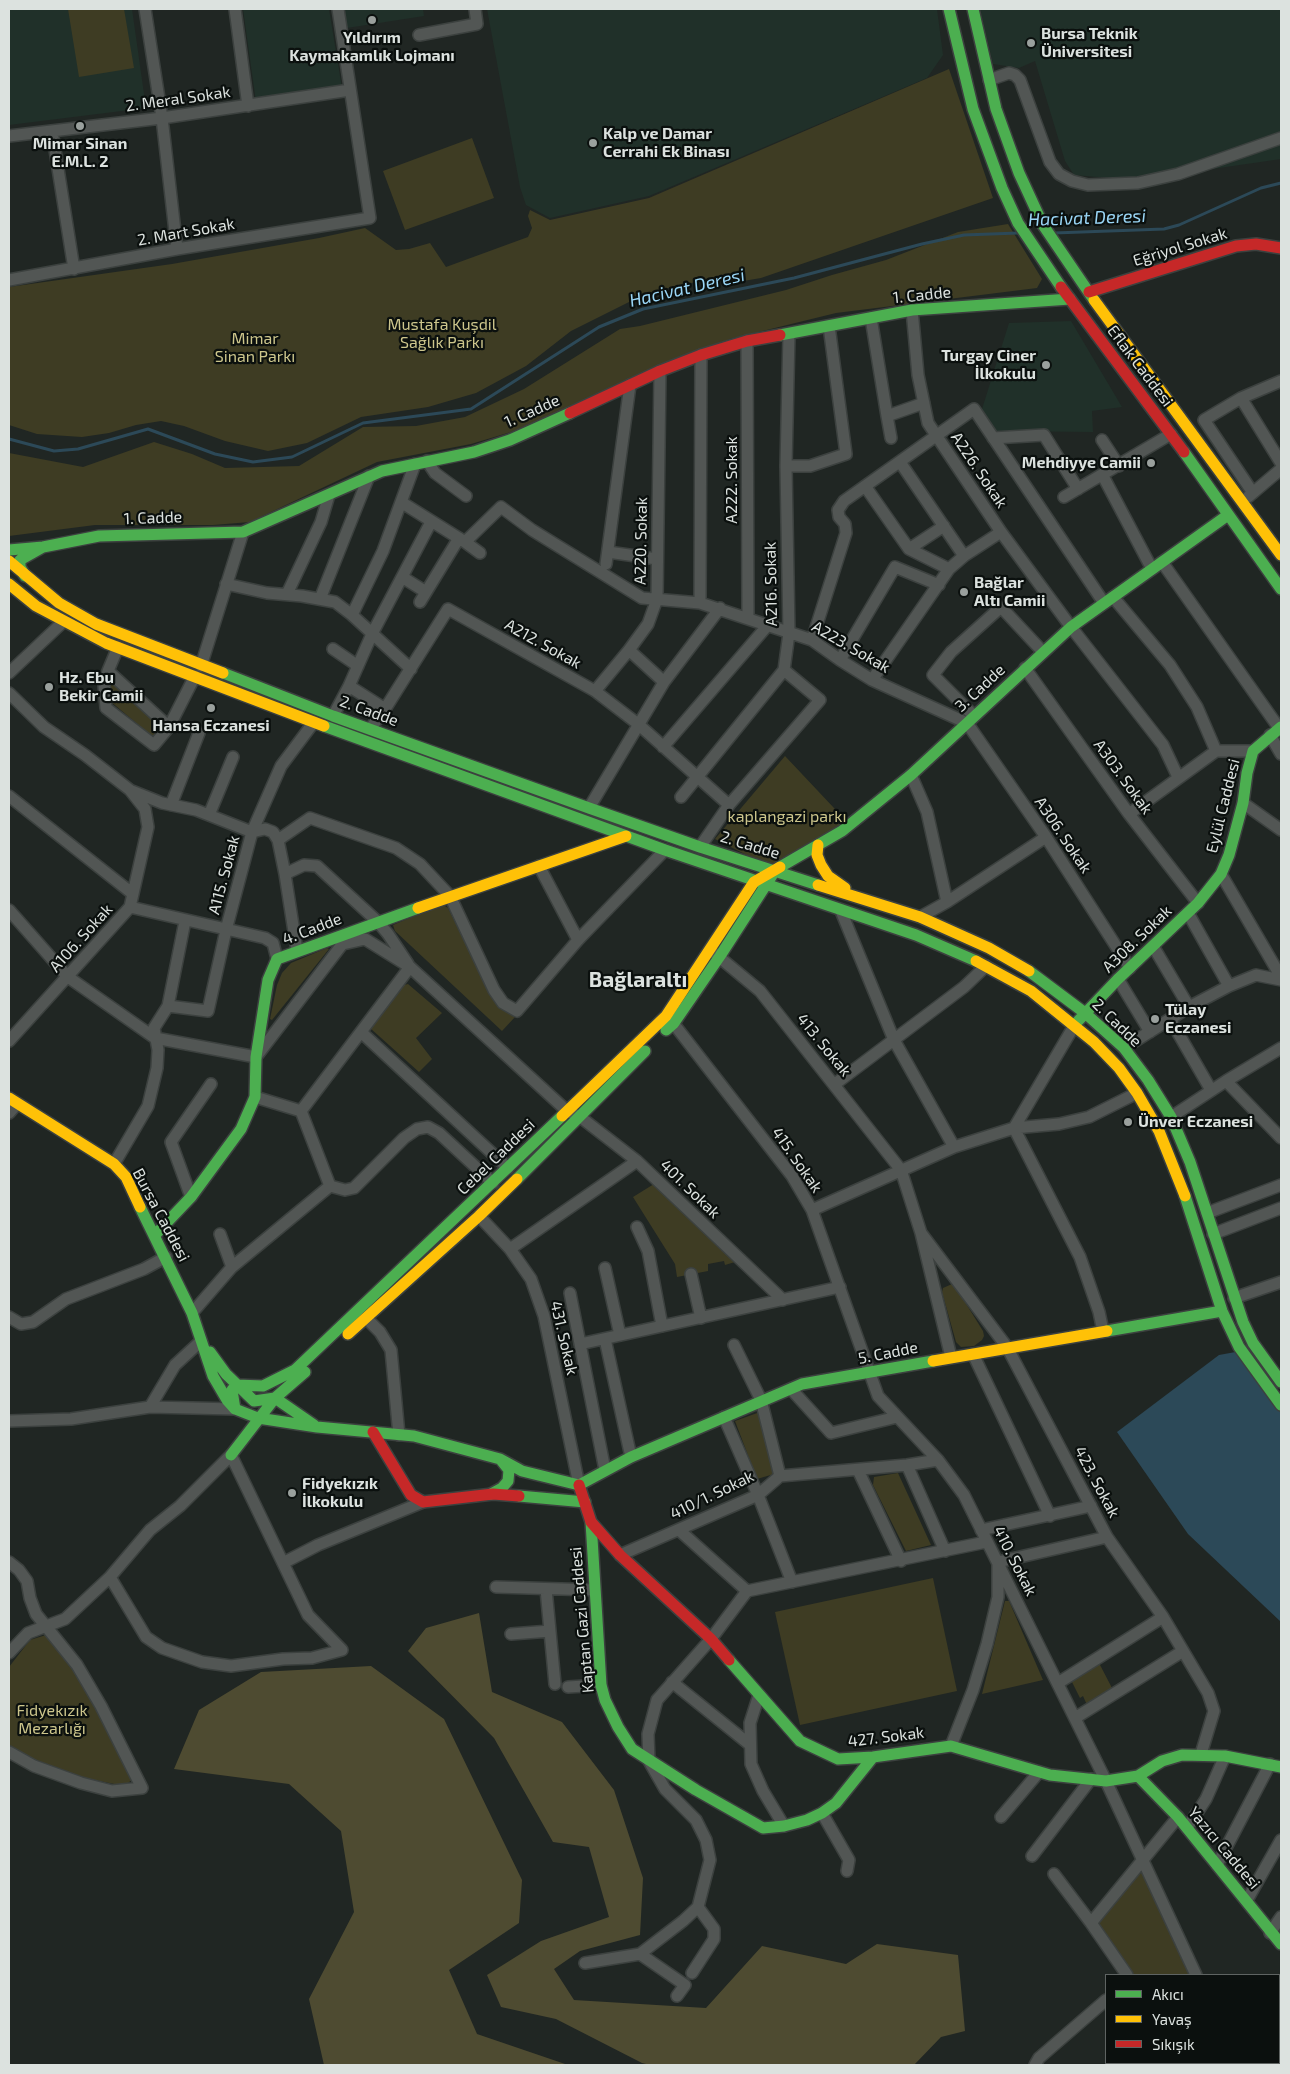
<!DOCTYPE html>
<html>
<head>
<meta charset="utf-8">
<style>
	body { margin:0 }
	#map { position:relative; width:1290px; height:2074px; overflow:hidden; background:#202623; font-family:"Exo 2",sans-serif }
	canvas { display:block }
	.frame { position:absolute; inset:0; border:10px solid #dce2df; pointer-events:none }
	.legend { position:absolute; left:1105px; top:1974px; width:175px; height:90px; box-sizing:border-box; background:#0b100e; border:1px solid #5f6462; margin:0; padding:6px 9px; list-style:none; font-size:15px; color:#dce2df }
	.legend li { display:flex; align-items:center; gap:10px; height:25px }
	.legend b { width:25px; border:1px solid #5f6462 }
</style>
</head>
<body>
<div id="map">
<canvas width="1290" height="2074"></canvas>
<div class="frame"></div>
<ul class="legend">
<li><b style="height:6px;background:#4caf50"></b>Akıcı</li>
<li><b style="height:6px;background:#ffc107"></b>Yavaş</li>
<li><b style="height:6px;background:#c62828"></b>Sıkışık</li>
</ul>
</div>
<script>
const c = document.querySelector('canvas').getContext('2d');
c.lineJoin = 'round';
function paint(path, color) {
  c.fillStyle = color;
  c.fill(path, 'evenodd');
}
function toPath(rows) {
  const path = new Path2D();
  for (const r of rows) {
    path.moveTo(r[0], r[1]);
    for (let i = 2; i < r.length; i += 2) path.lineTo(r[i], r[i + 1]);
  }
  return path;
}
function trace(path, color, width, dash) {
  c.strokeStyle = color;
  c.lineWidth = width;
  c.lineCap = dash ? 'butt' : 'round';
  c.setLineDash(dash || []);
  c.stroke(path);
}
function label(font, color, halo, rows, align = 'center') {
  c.font = font + ' "Exo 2",sans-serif';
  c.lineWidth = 4.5;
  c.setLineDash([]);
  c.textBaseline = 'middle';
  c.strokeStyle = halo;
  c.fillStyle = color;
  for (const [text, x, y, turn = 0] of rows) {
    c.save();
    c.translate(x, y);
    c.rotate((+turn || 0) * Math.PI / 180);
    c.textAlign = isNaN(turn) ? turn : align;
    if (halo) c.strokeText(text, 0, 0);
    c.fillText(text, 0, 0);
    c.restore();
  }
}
const built = toPath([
	[9,9,132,9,146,108,9,125],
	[243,9,329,9,342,88,256,102],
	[344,9,423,9,424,16,347,28],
	[487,9,937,9,943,55,927,78,649,196,550,218,526,205,520,187],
	[980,9,1281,9,1281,159,1171,175,1110,178,1074,175,1065,161,1035,61,1019,68,993,64],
	[1071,321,1122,407,1092,411,1093,432,995,431,982,409,1009,323]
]);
const green = toPath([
	[68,9,124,9,134,68,79,77],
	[949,69,993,198,761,278,737,282,701,281,671,287,631,301,571,331,526,366,476,393,428,407,361,417,307,443,268,451,225,441,184,426,161,421,136,425,109,433,82,437,37,434,9,425,9,287,172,264,319,238,365,228,396,250,409,249,430,243,446,267,528,237,532,228,528,216,530,210,550,220,649,198],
	[472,138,494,198,405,230,383,171],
	[1008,224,1042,279,1037,288,836,313,730,339,511,432,471,444,377,462,250,522,213,525,95,525,9,536,9,453,83,467,154,442,192,454,225,468,299,466,363,427,416,426,465,417,524,389,620,329,640,326,786,290,832,275,886,260,958,232],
	[113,682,162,727,154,738,110,701,108,690],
	[785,756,850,825,776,870,715,839],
	[442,904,448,908,485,983,501,1007,515,1017,502,1031,395,931,393,925],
	[327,948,329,949,272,1020,270,1019,277,985,282,973,291,963],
	[408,984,442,1013,416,1038,432,1059,419,1072,370,1028,404,985],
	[654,1184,735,1258,735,1262,725,1265,724,1261,708,1264,708,1271,677,1277,675,1264,633,1197],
	[952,1284,955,1286,983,1331,984,1336,982,1340,974,1346,961,1347,956,1342,942,1292,943,1288],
	[760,1412,774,1474,757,1479,735,1421],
	[898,1473,931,1545,906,1551,873,1485,874,1477],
	[933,1578,957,1691,800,1725,775,1612],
	[1005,1601,1009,1601,1043,1680,982,1694],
	[46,1635,75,1670,133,1779,124,1786,85,1778,25,1756,9,1746,9,1667,30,1640],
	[1099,1663,1112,1688,1087,1705,1083,1696,1080,1698,1071,1680],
	[1142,1873,1189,1975,1134,1975,1098,1924,1137,1874]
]);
const forest = toPath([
	[479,1613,492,1692,562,1722,614,1790,643,1878,640,1935,580,1951,554,1969,574,2000,706,2008,762,1946,846,1964,877,1944,958,1955,965,2031,941,2037,914,2065,650,2065,642,2063,556,2019,501,2007,487,1975,541,1941,609,1917,589,1847,553,1842,494,1738,408,1651,426,1628],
	[371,1666,444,1719,522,1880,519,1923,449,1970,477,2034,568,2065,324,2065,309,1999,354,1912,341,1831,289,1784,174,1769,199,1710,261,1672]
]);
const water = toPath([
	[1241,1351,1281,1403,1281,1622,1188,1534,1117,1432,1219,1355]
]);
const stream = toPath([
	[1054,233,1164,229,1179,225,1261,188,1281,183],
	[9,439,54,451,78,449,148,429,215,454,253,462,292,457,363,423,471,409,599,327,643,309,794,278,922,244,964,235,1018,233]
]);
const street = toPath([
	[145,9,162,118,177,249],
	[235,9,248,106],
	[419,35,477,24,475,9],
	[989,80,1009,73,1015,75,1020,80,1050,162,1059,174,1072,181,1088,185,1138,183,1178,174,1281,138],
	[52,131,74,269],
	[9,136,162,118,350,90],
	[9,280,177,249,370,218,338,9],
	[912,310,918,375,928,423,1001,532,1071,627,1163,745,1178,777],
	[871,318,887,416,924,403],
	[747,341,748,618],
	[1241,398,1281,463],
	[887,416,891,438],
	[993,438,1044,435,1078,489],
	[1102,440,1119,466],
	[427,461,435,473,466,496],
	[900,462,964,556],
	[786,466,810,466,846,454,829,326],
	[1103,476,1152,569],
	[865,486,909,549,949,569],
	[1253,493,1204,420,1241,398,1281,381],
	[1064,497,1171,434],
	[1248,497,1281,469],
	[401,502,465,542,480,553],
	[465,542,501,507,532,530,642,598,700,603,812,640,840,660,872,680,967,723,1046,837,1130,968],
	[909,549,944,526],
	[608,552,657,559],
	[1162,562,1279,728],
	[606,564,630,385],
	[402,577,426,592],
	[226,584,267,593,302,596,335,602,352,615,411,669],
	[287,594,321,522,329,495],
	[1113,597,1170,665,1197,707,1216,751],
	[320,599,369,476],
	[420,602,459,538],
	[700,603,701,355],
	[352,615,383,551,415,464],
	[812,640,846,533,845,524,839,517,838,510,844,501,974,409,1104,603],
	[118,647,108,671,169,727],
	[333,649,358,666],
	[629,650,664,682],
	[840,660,895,567,939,585],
	[201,666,243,532],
	[1025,668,1129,814,1198,903],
	[108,671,104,685,106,708,154,745,169,727,195,676],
	[9,673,63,622],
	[872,680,949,569,964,556,1001,532],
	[349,686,385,709],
	[595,691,629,650,648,624,657,599,660,371],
	[9,693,44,727,85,755,130,790,145,809,148,827,130,907,9,1041],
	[333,716,349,686,372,634,431,522],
	[974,716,933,675,951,652,1001,607,1043,652],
	[370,729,385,709,448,609,595,691,638,724,729,805],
	[1270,735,1281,754],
	[663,747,768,625],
	[911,775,927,812,947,902],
	[132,791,162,803,196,810,252,832,265,829,273,832,278,840,285,874,297,951],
	[9,796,133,894],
	[681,797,784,670,789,633,786,466,789,334],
	[1243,803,1281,830],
	[171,805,199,733],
	[589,808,664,682,720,608],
	[1129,814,1216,751,1253,751],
	[209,815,233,757],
	[278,840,310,818,396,848,420,864,450,896,494,990,503,1003,517,1011,578,940,665,850],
	[700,847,729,805,820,700,784,670],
	[539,866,578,940],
	[285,874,304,865,317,866,378,922,388,934,408,964],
	[1221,874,1281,977],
	[130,907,265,938,273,943,277,959],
	[9,910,68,977,155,1038,256,1057,347,938],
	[841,911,894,1040,954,1147],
	[1188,913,1229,986],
	[920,917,947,902,1046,837],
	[343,944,365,939,410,967,567,1111,579,1116,637,1161,783,1300],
	[1153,946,1189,1007],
	[713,952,760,991,901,1170,921,1233,951,1357],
	[1118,979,1150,1032],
	[168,1006,208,1011,226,930,252,832,281,766,314,722],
	[670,1019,792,1176,812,1210,878,1396,938,1460,964,1495,1106,1781,1196,1975],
	[1170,1019,1211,1090],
	[1074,1026,1014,1128,1080,1257,1099,1312,1103,1331],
	[361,1032,508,1168],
	[1124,1048,1189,1007,1229,986,1256,975,1281,980],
	[1226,1081,1281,1138],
	[835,1084,964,987,986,966],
	[255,1097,301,1111,330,1186],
	[301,1111,410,967],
	[9,1113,17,1104],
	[1171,1117,1226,1081,1281,1048],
	[114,1164,148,1106,157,1068,158,1050,154,1028,168,1006,185,921],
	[330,1186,345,1190,354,1188,404,1138,417,1129,428,1127,439,1133,493,1183],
	[191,1197,171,1142,211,1084],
	[812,1210,954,1147,1014,1128,1059,1124,1089,1117,1137,1093],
	[1207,1213,1281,1185],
	[479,1216,510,1249,531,1279,544,1316,579,1485],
	[637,1227,648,1251,662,1326],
	[921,1233,1007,1347,1107,1537,1163,1617,1208,1693,1214,1711,1201,1754],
	[220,1234,232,1267],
	[1213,1234,1281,1208],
	[510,1249,637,1161],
	[605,1268,620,1335],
	[691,1274,701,1318],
	[570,1293,605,1470],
	[1234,1298,1281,1282],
	[192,1313,232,1267,330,1186],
	[9,1317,21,1324,33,1322,66,1299,144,1269,166,1257],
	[366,1318,380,1332,391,1350,399,1435],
	[605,1339,631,1457],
	[580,1344,840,1287],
	[734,1345,761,1400,780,1476],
	[973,1354,1050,1516],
	[791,1389,831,1433,897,1417],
	[150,1407,175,1365,201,1341],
	[724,1417,758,1495,792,1582],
	[9,1421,71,1419,150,1407,235,1409],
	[907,1465,945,1551],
	[858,1470,901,1561],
	[679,1530,747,1591],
	[981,1530,1091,1506],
	[620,1555,758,1495,780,1476,907,1465,938,1460],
	[9,1562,19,1570,27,1581,30,1598,36,1614,77,1665,101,1706,142,1788,112,1791,81,1783,34,1766,9,1752],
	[283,1563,318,1545,423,1502],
	[496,1587,594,1590],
	[546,1589,555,1684],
	[511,1634,550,1631],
	[9,1653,28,1633,65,1619,110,1577,150,1530,180,1506,231,1455,308,1615,342,1650,312,1658,283,1659,231,1666,202,1662,162,1648,146,1637,110,1577],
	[672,1682,749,1744],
	[1058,1683,1163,1617],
	[568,1687,601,1685],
	[759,1695,750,1723,751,1764,763,1791,784,1826],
	[1075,1718,1183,1651],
	[951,1746,973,1690,987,1644,998,1597,998,1562,1107,1537],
	[822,1813,849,1860,847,1871],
	[1001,1817,1039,1772],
	[1187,1828,1206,1799,1225,1756],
	[1032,1856,1091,1779],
	[1217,1865,1270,1764],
	[1054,1874,1091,1923,1127,1975],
	[1247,1900,1281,1840],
	[1091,1923,1178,1817],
	[1270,1933,1281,1917],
	[640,1954,685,1985,677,1996],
	[585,1963,640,1954,683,1921,698,1907,710,1860,706,1840,696,1820,665,1789,649,1761,648,1734,657,1700,711,1639,747,1591,986,1542],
	[692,1973,714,1939,714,1929,698,1907],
	[1279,2024,1281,2015],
	[1219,2063,1220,2065],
	[1228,2063,1229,2065],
	[1035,2065,1039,2058,1106,2000],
	[1150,2065,1153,2063],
	[1267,2065,1268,2063]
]);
const fast = toPath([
	[949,9,973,109,1002,188,1018,223,1061,287],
	[973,9,996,109,1019,173,1043,225,1094,300],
	[780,335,912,310,1070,299],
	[1184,452,1281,589],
	[9,550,43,547,99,536,243,532,382,471,474,452,510,440,570,413],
	[25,576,20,567,20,560,43,547],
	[223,673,333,716,589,808,700,847,818,885],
	[324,726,665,850,916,935,976,961],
	[780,867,842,831,911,775,1071,627,1228,515],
	[1029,971,1085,1013,1124,1048,1148,1080,1171,1117,1190,1162,1243,1322,1253,1343,1281,1382],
	[1078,1021,1118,979,1198,903,1221,874,1229,855,1243,803,1247,773,1253,751,1281,727],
	[666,1030,674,1023,720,956,773,874],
	[517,1179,645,1051],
	[1185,1196,1222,1311,1239,1347,1281,1405],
	[140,1207,192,1313,213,1376,227,1400,235,1409,258,1418,317,1427,414,1436,500,1459,522,1471,579,1485],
	[155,1235,191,1197,241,1129,255,1097,256,1057,268,980,277,959,418,908],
	[1107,1331,1222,1311],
	[210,1352,226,1374,254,1401,275,1398,314,1425],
	[235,1409,232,1390,237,1385,263,1386,295,1370,562,1116],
	[231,1455,275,1398,305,1372],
	[579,1485,631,1457,802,1384,933,1361],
	[491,1494,502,1488,508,1481,509,1470,501,1460],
	[519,1496,585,1502],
	[591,1522,601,1685,605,1700,618,1727,632,1749,696,1790,763,1828,784,1826,807,1820,822,1813,836,1803,873,1757],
	[729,1660,800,1741,838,1759,873,1757,951,1746,1050,1775,1106,1781,1138,1776,1162,1761,1182,1755,1225,1756,1281,1767],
	[1138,1776,1178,1817,1281,1944]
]);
const slow = toPath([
	[1094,300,1281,555],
	[9,561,59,603,96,624,223,673],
	[9,584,36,606,106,643,324,726],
	[818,845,817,855,821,865,828,876,845,888],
	[818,885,920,917,989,948,1029,971],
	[418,908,626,836],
	[976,961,1031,991,1094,1042,1119,1068,1137,1093,1159,1131,1185,1196],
	[9,1098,114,1164,126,1177,140,1207],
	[562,1116,666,1016,754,882,780,867],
	[348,1334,479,1216,517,1179],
	[933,1361,1107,1331]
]);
const jam = toPath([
	[1061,287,1184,452],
	[1089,292,1236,246,1256,244,1281,248],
	[570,413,660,371,701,355,747,341,780,335],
	[373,1432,411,1495,423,1502,493,1494,519,1496],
	[579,1485,591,1522,620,1555,711,1639,729,1660]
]);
const markers = [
	[372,20,5,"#9aa09d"],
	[1031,43,5,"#9aa09d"],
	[80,126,5,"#9aa09d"],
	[593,143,5,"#9aa09d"],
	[1046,365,5,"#9aa09d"],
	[1151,463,5,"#9aa09d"],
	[964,592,5,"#9aa09d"],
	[49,687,5,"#9aa09d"],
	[211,708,5,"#9aa09d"],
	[1155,1019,5,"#9aa09d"],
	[1128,1122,5,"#9aa09d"],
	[292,1493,5,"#9aa09d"]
];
const poiNames = [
	["Bursa Teknik",1041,34],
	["Üniversitesi",1041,52],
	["Yıldırım",372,38,"center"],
	["Kaymakamlık Lojmanı",372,56,"center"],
	["Kalp ve Damar",603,134],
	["Cerrahi Ek Binası",603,152],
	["Mimar Sinan",80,144,"center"],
	["E.M.L. 2",80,162,"center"],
	["Turgay Ciner",1036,356,"right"],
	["İlkokulu",1036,374,"right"],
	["Mehdiyye Camii",1141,463,"right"],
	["Bağlar",974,583],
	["Altı Camii",974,601],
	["Hz. Ebu",59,678],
	["Bekir Camii",59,696],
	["Hansa Eczanesi",211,726,"center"],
	["Tülay",1165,1010],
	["Eczanesi",1165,1028],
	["Ünver Eczanesi",1138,1122],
	["Fidyekızık",302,1484],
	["İlkokulu",302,1502]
];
const streetNames = [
	["2. Meral Sokak",178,99,-8],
	["2. Mart Sokak",186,232,-10],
	["Eğriyol Sokak",1180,247,-17],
	["1. Cadde",922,295,-6],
	["Eflak Caddesi",1140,366,53],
	["1. Cadde",532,411,-24],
	["A226. Sokak",979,470,56],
	["A222. Sokak",732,480,-90],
	["1. Cadde",153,518,-2],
	["A220. Sokak",641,541,-89],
	["A216. Sokak",771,584,-91],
	["A212. Sokak",543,644,29],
	["A223. Sokak",851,647,30],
	["3. Cadde",980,688,-43],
	["2. Cadde",369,711,20],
	["A303. Sokak",1123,777,54],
	["Eylül Caddesi",1223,806,-76],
	["A306. Sokak",1063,835,56],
	["2. Cadde",750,845,17],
	["A115. Sokak",224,875,-75],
	["4. Cadde",312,929,-21],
	["A106. Sokak",81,938,-48],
	["A308. Sokak",1137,939,-44],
	["2. Cadde",1117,1023,44],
	["413. Sokak",824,1045,51],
	["Cebel Caddesi",496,1157,-44],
	["415. Sokak",797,1160,55],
	["401. Sokak",690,1189,44],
	["Bursa Caddesi",161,1215,62],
	["431. Sokak",564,1338,77],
	["5. Cadde",888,1353,-11],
	["423. Sokak",1097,1482,62],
	["410/1. Sokak",712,1495,-26],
	["410. Sokak",1015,1561,63],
	["Kaptan Gazi Caddesi",582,1620,-95],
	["427. Sokak",886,1737,-7],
	["Yazıcı Caddesi",1224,1848,50]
];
const parkNames = [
	["Mustafa Kuşdil",442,325],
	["Sağlık Parkı",442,343],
	["Mimar",255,339],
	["Sinan Parkı",255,357],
	["kaplangazi parkı",787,817],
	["Fidyekızık",52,1711],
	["Mezarlığı",52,1729]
];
const waterNames = [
	["Hacivat Deresi",1087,218,-2],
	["Hacivat Deresi",687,288,-13]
];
const districtNames = [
	["Bağlaraltı",638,980]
];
paint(built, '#203029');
paint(green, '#3e3c23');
paint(forest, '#4e4b31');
paint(water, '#2c4958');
trace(stream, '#2c4958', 3);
trace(street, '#3c413f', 14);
trace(fast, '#3c413f', 14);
trace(slow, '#3c413f', 14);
trace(jam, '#3c413f', 14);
trace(street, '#525654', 11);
trace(fast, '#4caf50', 11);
trace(slow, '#ffc107', 11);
trace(jam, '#c62828', 11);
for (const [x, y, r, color] of markers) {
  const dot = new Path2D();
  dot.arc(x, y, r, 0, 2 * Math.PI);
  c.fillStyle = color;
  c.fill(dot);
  trace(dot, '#0b100e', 2);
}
label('bold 16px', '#dce2df', '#0b100e', poiNames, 'left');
label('16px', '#dce2df', '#0b100e', streetNames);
label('16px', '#cdc68c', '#0b100e', parkNames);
label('italic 18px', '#9ad6f6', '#0b100e', waterNames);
label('bold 21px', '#dce2df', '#0b100e', districtNames);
</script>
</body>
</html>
